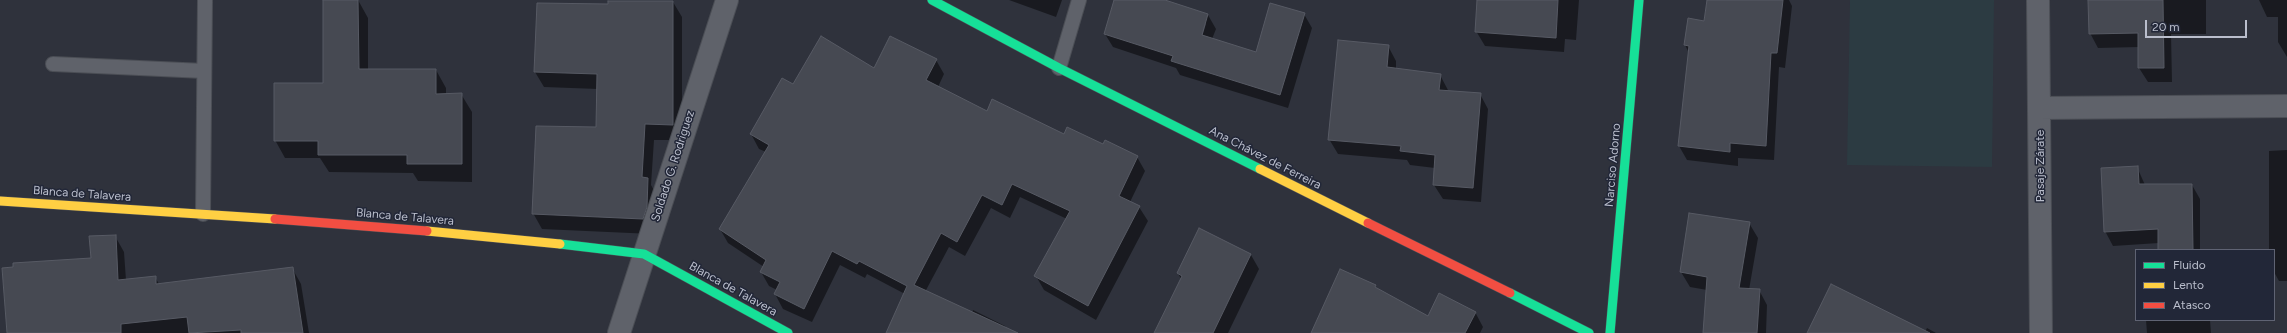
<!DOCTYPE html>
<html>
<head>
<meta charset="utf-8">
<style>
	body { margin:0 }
	#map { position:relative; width:2287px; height:333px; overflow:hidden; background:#2f323c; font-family:Figtree,sans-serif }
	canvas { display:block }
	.legend { position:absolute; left:2135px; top:249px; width:140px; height:72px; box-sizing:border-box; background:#222738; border:1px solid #5f6373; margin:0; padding:5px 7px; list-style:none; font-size:12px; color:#babecc }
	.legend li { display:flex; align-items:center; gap:8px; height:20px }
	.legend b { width:20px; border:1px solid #5f6373 }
	.scale { position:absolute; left:2145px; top:20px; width:102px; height:18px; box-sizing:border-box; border:2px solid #babecc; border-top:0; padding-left:5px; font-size:12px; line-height:14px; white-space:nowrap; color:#babecc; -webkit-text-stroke:3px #222738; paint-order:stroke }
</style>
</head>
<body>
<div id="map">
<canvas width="2287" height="333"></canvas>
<ul class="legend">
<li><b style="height:5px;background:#16e098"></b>Fluido</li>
<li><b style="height:5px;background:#ffcf43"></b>Lento</li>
<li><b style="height:5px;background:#f24e42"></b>Atasco</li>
</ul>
<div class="scale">20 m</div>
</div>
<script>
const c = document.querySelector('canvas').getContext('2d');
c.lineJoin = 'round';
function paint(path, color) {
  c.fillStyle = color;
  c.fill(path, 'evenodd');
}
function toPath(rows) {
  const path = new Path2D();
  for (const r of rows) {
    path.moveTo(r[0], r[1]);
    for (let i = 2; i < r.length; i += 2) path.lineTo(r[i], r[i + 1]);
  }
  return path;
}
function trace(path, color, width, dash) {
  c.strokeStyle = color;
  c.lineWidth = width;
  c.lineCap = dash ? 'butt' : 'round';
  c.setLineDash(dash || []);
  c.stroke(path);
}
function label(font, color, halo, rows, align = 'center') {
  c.font = font + ' Figtree,sans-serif';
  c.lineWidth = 3;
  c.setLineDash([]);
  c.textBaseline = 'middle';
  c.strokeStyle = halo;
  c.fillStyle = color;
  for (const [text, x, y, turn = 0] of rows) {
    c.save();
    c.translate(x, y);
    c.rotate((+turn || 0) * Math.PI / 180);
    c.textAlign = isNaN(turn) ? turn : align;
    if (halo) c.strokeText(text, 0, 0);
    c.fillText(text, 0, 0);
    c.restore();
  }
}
const green = toPath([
	[1850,0,1994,0,1992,167,1847,165]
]);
const shadow = toPath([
	[358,0,368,18,368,70,436,70,446,88,446,95,461,94,472,112,472,182,418,181,413,173,329,172,320,158,285,158,275,140,324,84],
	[1009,0,1062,0,1056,17],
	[1115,0,1160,0,1208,15,1216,29,1212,39,1256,53,1304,14,1312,28,1288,108,1180,75,1176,68,1113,47,1105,34],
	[1204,24,1206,24,1201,40],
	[1478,0,1579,0,1576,40,1565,39,1564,52,1485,46,1476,31],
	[1708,0,1789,0,1792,6,1785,68,1779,67,1774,160,1738,158,1738,166,1687,160,1679,146,1689,53,1685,45,1705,22],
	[2089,0,2206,0,2206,34,2171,34,2172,82,2148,82,2139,68,2139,47,2098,48,2090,33],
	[2259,0,2287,0,2287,57,2278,42,2278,17,2267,17],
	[673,2,682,17,682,140,654,140,651,185,656,194,652,234,542,229,533,213,597,128,598,89,544,87,535,72,609,5],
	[1388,46,1396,61,1396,69,1440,75,1449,92,1480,94,1488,109,1481,202,1443,199,1434,185,1435,168,1410,165,1407,160,1338,154,1329,139],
	[936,60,944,74,938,87,987,112,1137,157,1145,171,1130,202,1139,207,1148,221,1096,320,1044,290,1036,276,1067,219,1020,197,1010,218,991,208,965,256,949,247,925,292,972,313,973,310,1005,326,1009,333,890,333,905,294,867,274,865,278,840,265,812,322,783,309,775,294,777,290,769,286,761,272,764,267,728,243,720,229,766,152,759,149,751,134,794,86,874,69],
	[2287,150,2287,281,2279,281,2274,272,2274,250,2269,250,2269,151],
	[2137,167,2145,185,2192,185,2200,199,2200,250,2159,250,2159,243,2113,246,2105,231],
	[1749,223,1758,238,1749,290,1759,290,1767,305,1766,333,1704,333,1707,290,1690,287,1681,272],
	[115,236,124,252,126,280,155,277,159,284,292,268,301,284,309,333,8,333],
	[1251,255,1259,269,1228,333,1155,333,1181,279,1178,273],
	[1375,285,1378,290,1428,317,1475,312,1483,327,1480,333,1313,333],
	[2146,320,2210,320,2211,333,2147,333],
	[1927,328,1936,333,1808,333,1925,332]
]);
const building = toPath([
	[323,0,358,0,359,69,436,69,436,94,462,93,462,164,407,164,407,155,318,155,318,141,274,141,274,83,323,83,323,0],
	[1114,0,1165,0,1208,14,1202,35,1256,52,1270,3,1305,13,1280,95,1171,61,1173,56,1104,34,1114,0],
	[1477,0,1558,0,1556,38,1475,32,1477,0],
	[1707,0,1783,0,1777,53,1771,53,1766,146,1730,143,1730,152,1678,146,1689,46,1684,45,1688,18,1704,21,1707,0],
	[2088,0,2163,0,2164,68,2138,68,2138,33,2089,34,2088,0],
	[608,1,673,1,673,125,645,124,642,177,648,178,647,207,643,219,532,214,536,126,596,127,597,74,534,72,537,3,608,4,608,1],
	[821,36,874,68,890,36,937,59,926,80,987,111,992,99,1064,134,1067,127,1103,144,1105,140,1138,156,1119,196,1140,206,1088,306,1034,276,1070,211,1012,184,1002,205,982,195,957,242,941,233,914,285,1018,333,886,333,907,286,859,261,857,264,832,251,804,309,774,294,780,282,760,272,766,260,719,229,769,145,750,134,782,78,793,84,821,36],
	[1338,40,1389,45,1387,67,1441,74,1439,90,1481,93,1473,188,1433,185,1435,155,1400,151,1401,146,1328,140,1338,40],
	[2138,166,2139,184,2192,184,2193,250,2158,250,2158,229,2104,232,2101,168,2138,166],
	[1689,213,1750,222,1739,288,1760,289,1757,333,1703,333,1707,277,1680,272,1689,213],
	[1199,228,1251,254,1213,333,1154,333,1182,276,1177,273,1199,228],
	[116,235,118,280,156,276,156,284,293,267,303,333,241,333,241,330,189,333,187,317,121,324,121,333,7,333,2,268,13,267,13,263,91,258,89,236,116,235],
	[1340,269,1376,285,1375,287,1428,316,1439,293,1476,312,1465,333,1311,333,1340,269],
	[1831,284,1930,333,1807,333,1831,284]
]);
const lane = toPath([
	[53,64,204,71],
	[1059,68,1079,0],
	[203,214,205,0]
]);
const street = toPath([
	[2038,0,2041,333],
	[2039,108,2287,106],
	[619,333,727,0]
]);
const fast = toPath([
	[932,0,1059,68,1260,169],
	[560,244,644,254,788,333],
	[1510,293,1589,333],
	[1610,333,1639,0]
]);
const slow = toPath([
	[1260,169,1368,223],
	[0,201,275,219],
	[427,231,560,244]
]);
const jam = toPath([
	[275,219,427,231],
	[1368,223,1510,293]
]);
const streetNames = [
	["Ana Chávez de Ferreira",1265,158,27],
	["Narciso Adorno",1613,165,-85],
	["Soldado G. Rodriguez",673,166,-72],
	["Pasaje Zárate",2040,166,-90],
	["Blanca de Talavera",82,194,4],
	["Blanca de Talavera",405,217,5],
	["Blanca de Talavera",733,289,29]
];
paint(green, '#2c3b42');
paint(shadow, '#0007');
paint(building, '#464952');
trace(building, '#575a64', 1);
trace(lane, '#4b4e55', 16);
trace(street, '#4b4e55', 24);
trace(fast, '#4b4e55', 10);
trace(slow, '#4b4e55', 10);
trace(jam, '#4b4e55', 10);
trace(lane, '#5f626a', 14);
trace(street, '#5f626a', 22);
trace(fast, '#16e098', 9);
trace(slow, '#ffcf43', 9);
trace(jam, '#f24e42', 9);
label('12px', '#babecc', '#222738', streetNames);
</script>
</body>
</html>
